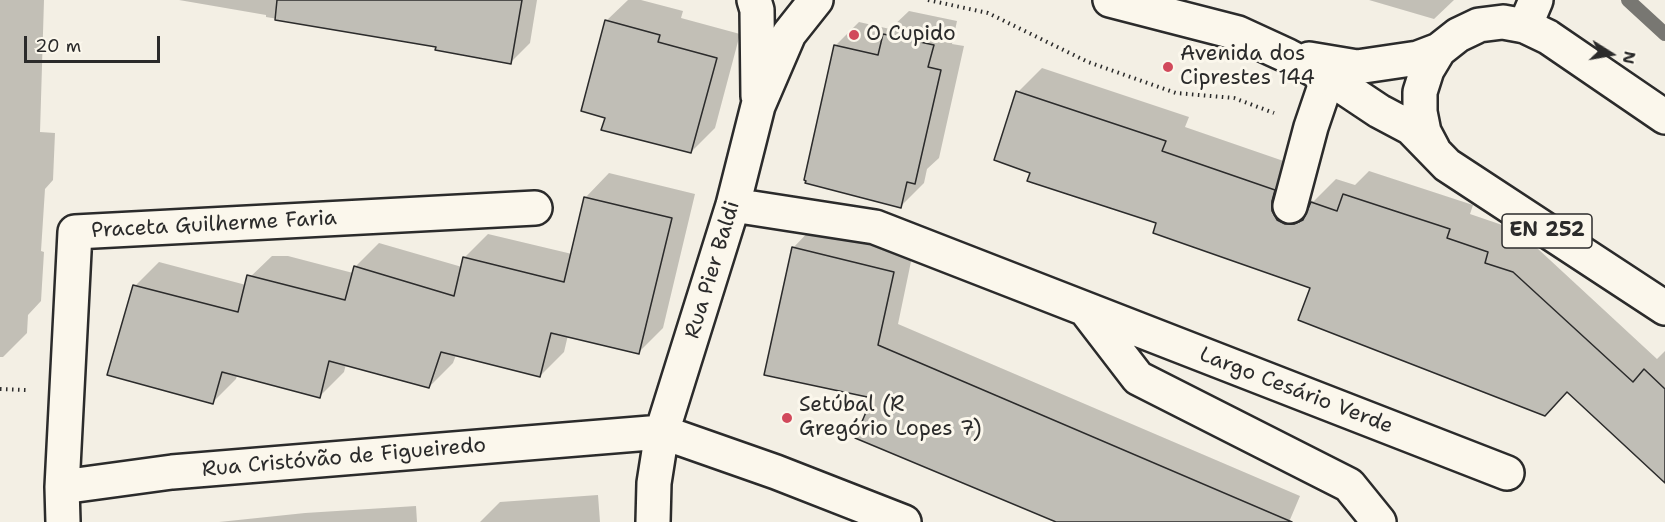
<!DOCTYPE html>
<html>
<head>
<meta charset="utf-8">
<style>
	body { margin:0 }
	#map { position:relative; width:1665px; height:522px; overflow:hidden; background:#f3efe4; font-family:"Shantell Sans",sans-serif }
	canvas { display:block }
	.north { position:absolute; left:1581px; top:24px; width:60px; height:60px; -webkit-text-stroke:4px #fbf7ec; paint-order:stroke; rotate:101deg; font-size:16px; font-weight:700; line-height:24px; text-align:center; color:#2b2b2b }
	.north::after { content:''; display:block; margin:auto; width:21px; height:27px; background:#2b2b2b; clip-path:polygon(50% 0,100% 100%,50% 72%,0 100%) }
	.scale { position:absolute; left:24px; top:36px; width:136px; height:27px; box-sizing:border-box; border:3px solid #2b2b2b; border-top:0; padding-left:8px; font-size:18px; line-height:21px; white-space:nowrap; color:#2b2b2b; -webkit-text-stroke:4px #fbf7ec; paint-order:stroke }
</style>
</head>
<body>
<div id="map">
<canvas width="1665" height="522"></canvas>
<div class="north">N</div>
<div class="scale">20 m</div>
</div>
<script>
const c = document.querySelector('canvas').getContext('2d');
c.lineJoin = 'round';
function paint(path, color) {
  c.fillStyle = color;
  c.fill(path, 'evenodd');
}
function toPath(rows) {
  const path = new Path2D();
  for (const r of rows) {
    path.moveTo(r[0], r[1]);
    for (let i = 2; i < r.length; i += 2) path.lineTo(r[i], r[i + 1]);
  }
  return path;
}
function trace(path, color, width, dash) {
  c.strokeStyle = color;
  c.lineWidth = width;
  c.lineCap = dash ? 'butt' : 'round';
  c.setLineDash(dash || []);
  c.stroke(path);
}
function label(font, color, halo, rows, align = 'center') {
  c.font = font + ' "Shantell Sans",sans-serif';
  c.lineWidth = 6;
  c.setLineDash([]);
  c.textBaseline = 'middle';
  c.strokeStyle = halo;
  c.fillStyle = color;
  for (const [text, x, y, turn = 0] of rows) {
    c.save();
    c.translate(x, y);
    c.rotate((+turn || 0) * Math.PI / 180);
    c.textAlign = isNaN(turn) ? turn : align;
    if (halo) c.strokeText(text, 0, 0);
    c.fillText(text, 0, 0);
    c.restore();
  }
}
const shadow = toPath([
	[0,0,44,0,40,132,55,133,53,180,45,189,41,251,44,252,41,301,28,315,27,333,3,357,0,357],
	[179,0,537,0,530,43,511,62,437,45,266,17,266,15],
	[628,0,641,0,683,11,681,18,740,34,715,128,691,152,607,117,606,21],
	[1369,0,1454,0,1434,19],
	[909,11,957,21,952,44,964,46,939,158,927,169,924,183,900,207,835,46,859,22,890,29],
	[1042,68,1189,117,1185,127,1298,166,1301,196,1309,200,1314,201,1336,179,1355,185,1369,171,1473,205,1470,214,1511,228,1508,239,1537,248,1657,359,1665,351,1665,481,1568,390,1032,172,1018,92],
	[609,173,695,194,663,328,639,352,568,335,564,352,540,376,456,355,453,363,429,387,346,364,344,372,320,396,237,375,236,379,212,403,135,286,159,262,246,285,247,280,272,256,288,256,353,273,355,267,379,243,462,267,464,258,488,234,572,254,585,198],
	[813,227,913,252,898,324,1300,496,1289,522,1058,522,874,397,793,248],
	[598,495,600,522,480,522,500,502],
	[416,506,417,522,219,522,305,513]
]);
const stream = toPath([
	[1628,0,1665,34]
]);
const building = toPath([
	[277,0,522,0,511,64,435,50,436,47,275,20,277,0],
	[605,20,660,35,658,42,717,58,691,153,601,130,605,118,581,111,605,20],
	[883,34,934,45,928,67,941,70,915,184,907,182,901,208,805,183,806,181,804,180,834,45,878,55,883,34],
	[1016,91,1166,141,1162,151,1275,190,1272,201,1272,211,1277,220,1285,224,1294,224,1303,220,1311,202,1337,211,1343,194,1450,229,1447,238,1488,252,1485,263,1513,272,1633,382,1644,369,1665,389,1665,483,1567,392,1545,416,1298,320,1310,288,1153,233,1156,223,1027,181,1030,173,994,160,1016,91],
	[584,197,672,218,639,354,551,333,540,377,441,352,429,388,329,361,320,398,222,372,213,404,107,375,133,285,238,312,247,275,345,300,354,266,454,296,463,257,564,282,584,197],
	[792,247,894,272,878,345,1292,522,1056,522,855,438,872,398,764,375,792,247]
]);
const path = toPath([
	[928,0,988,13,1088,62,1176,93,1234,98,1274,113],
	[0,389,26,390]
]);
const minor = toPath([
	[754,0,757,10,758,96],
	[1525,26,1536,0],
	[733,205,875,227,1507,473],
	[1290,206,1311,127,1328,77],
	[1085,309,1138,378,1349,485,1379,522],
	[62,487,75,232,535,208],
	[63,522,62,487,172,472,662,432,776,472,904,522],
	[653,522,654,483,662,432,733,205,758,106,789,34,816,0]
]);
const primary = toPath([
	[1110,0,1238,33,1288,56,1328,77,1379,111,1411,128,1447,165,1665,308],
	[1309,59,1357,67,1418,58,1439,50,1458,35,1479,25,1503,22,1525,26,1548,37,1665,117],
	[1433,149,1424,132,1420,112,1420,92,1427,70,1439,50]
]);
const markers = [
	[854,35,6,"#d1495b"],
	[1168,67,6,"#d1495b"],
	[787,418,6,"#d1495b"]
];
const shields = [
	[1547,231,90]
];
const shieldNames = [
	["EN 252",1547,231]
];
const poiNames = [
	["O Cupido",866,35],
	["Avenida dos",1180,55],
	["Ciprestes 144",1180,79],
	["Setúbal (R",799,406],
	["Gregório Lopes 7)",799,430]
];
const streetNames = [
	["Praceta Guilherme Faria",214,225,-3],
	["Rua Pier Baldi",713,270,-73],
	["Largo Cesário Verde",1296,391,21],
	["Rua Cristóvão de Figueiredo",344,458,-5]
];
paint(shadow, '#0003');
trace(stream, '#787772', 14);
paint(building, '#c0beb6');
trace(building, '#2b2b2b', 1.5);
trace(minor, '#2b2b2b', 38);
trace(primary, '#2b2b2b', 38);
trace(path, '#2b2b2b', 4, [1.5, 4.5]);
trace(minor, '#fbf7ec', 33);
trace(primary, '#fbf7ec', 33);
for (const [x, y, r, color] of markers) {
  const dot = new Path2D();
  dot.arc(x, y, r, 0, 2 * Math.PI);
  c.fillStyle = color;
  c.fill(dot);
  trace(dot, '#fbf7ec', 2);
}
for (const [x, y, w] of shields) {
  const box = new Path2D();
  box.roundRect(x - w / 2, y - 17, w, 34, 4.5);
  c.fillStyle = '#fbf7ec';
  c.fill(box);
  trace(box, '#2b2b2b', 1.5);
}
label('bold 20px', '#2b2b2b', null, shieldNames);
label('21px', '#2b2b2b', '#fbf7ec', poiNames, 'left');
label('21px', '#2b2b2b', '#fbf7ec', streetNames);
</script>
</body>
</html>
